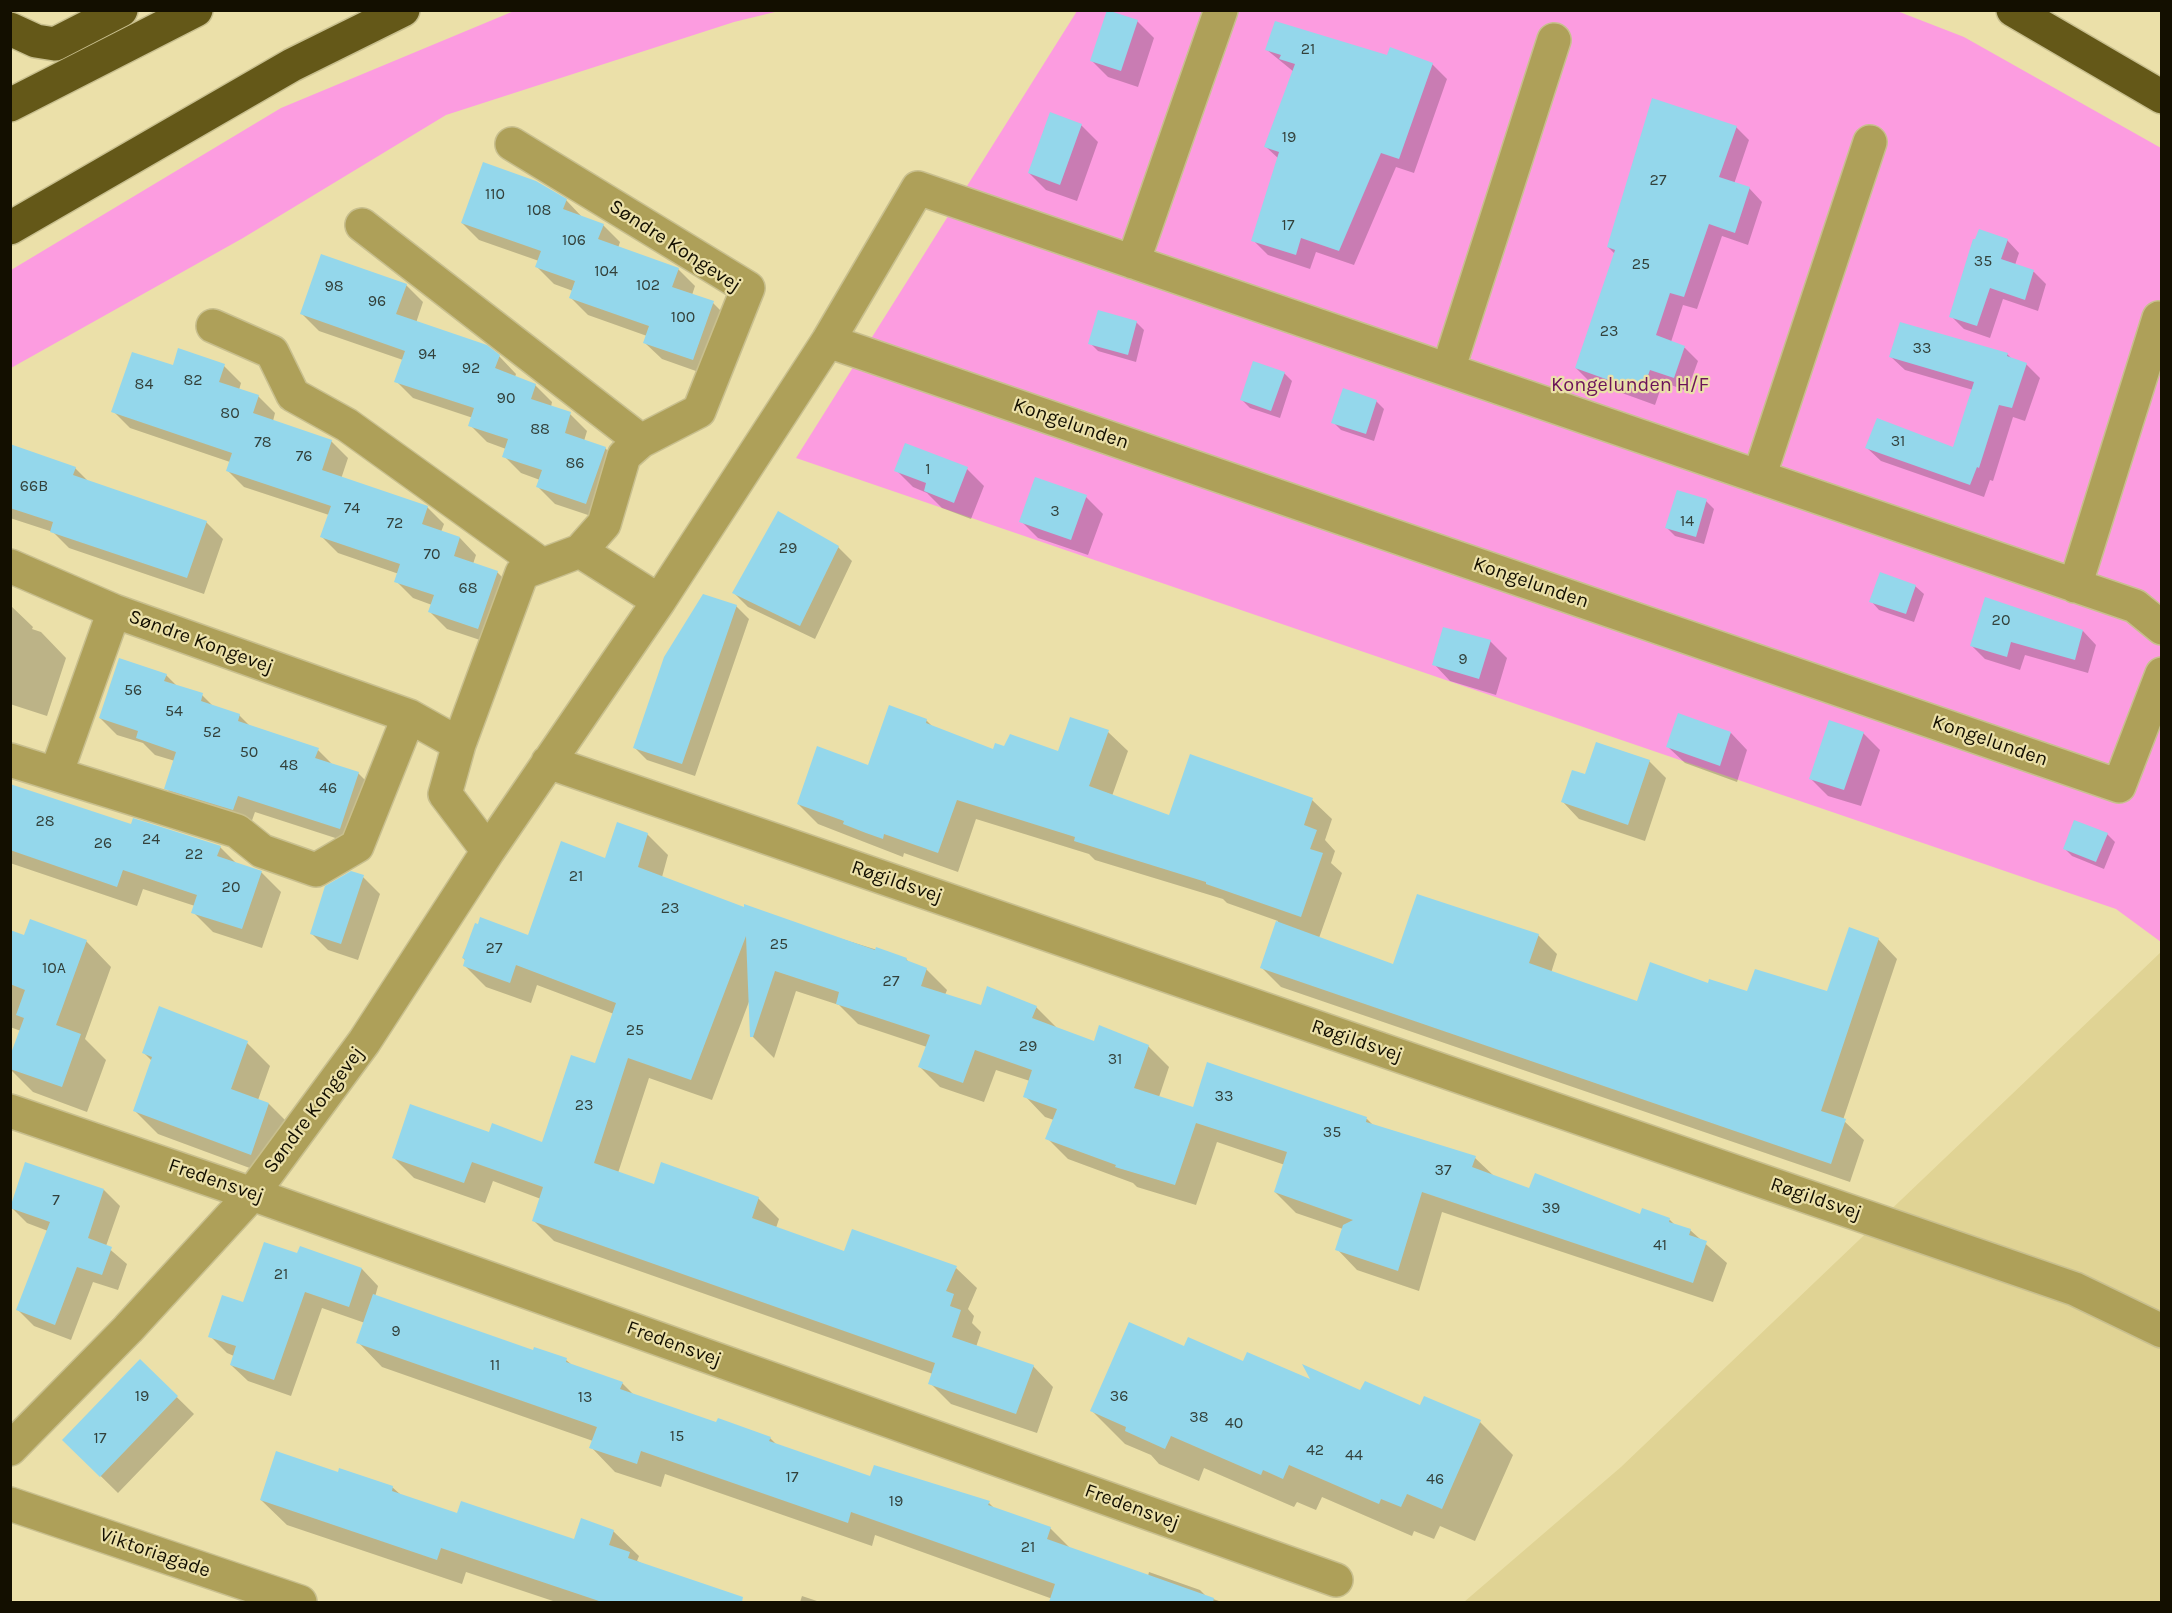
<!DOCTYPE html>
<html>
<head>
<meta charset="utf-8">
<style>
	body { margin:0 }
	#map { position:relative; width:2172px; height:1613px; overflow:hidden; background:#ebe0a9; font-family:Karla,sans-serif }
	canvas { display:block }
	.frame { position:absolute; inset:0; border:12px solid #130f00; pointer-events:none }
</style>
</head>
<body>
<div id="map">
<canvas width="2172" height="1613"></canvas>
<div class="frame"></div>
</div>
<script>
const c = document.querySelector('canvas').getContext('2d');
c.lineJoin = 'round';
function paint(path, color) {
  c.fillStyle = color;
  c.fill(path, 'evenodd');
}
function toPath(rows) {
  const path = new Path2D();
  for (const r of rows) {
    path.moveTo(r[0], r[1]);
    for (let i = 2; i < r.length; i += 2) path.lineTo(r[i], r[i + 1]);
  }
  return path;
}
function trace(path, color, width, dash) {
  c.strokeStyle = color;
  c.lineWidth = width;
  c.lineCap = dash ? 'butt' : 'round';
  c.setLineDash(dash || []);
  c.stroke(path);
}
function label(font, color, halo, rows, align = 'center') {
  c.font = font + ' Karla,sans-serif';
  c.lineWidth = 4.5;
  c.setLineDash([]);
  c.textBaseline = 'middle';
  c.strokeStyle = halo;
  c.fillStyle = color;
  for (const [text, x, y, turn = 0] of rows) {
    c.save();
    c.translate(x, y);
    c.rotate((+turn || 0) * Math.PI / 180);
    c.textAlign = isNaN(turn) ? turn : align;
    if (halo) c.strokeText(text, 0, 0);
    c.fillText(text, 0, 0);
    c.restore();
  }
}
const built = toPath([
	[2161,952,2161,1602,1464,1602,1621,1467]
]);
const green = toPath([
	[514,11,779,11,734,22,446,115,243,238,11,368,11,270,281,108],
	[1077,11,1897,11,1964,37,2161,148,2161,942,2116,909,796,458]
]);
const shadow = toPath([
	[1137,21,1154,38,1138,87,1108,77,1091,60],
	[1267,50,1432,64,1447,79,1414,173,1396,167,1354,265,1316,252,1310,269,1268,255,1253,240,1279,159,1266,147,1294,72],
	[1081,125,1098,142,1077,201,1046,190,1029,173],
	[1736,127,1749,140,1734,184,1749,188,1762,202,1748,245,1722,236,1697,309,1683,305,1671,342,1685,348,1698,361,1687,391,1663,382,1655,405,1589,381,1576,368,1615,254,1608,247],
	[566,200,583,218,603,225,620,242,618,248,678,269,695,286,692,295,713,303,730,320,710,376,662,359,645,343,647,336,588,315,571,298,573,291,554,284,537,267,539,261,479,240,462,223],
	[2007,240,2019,253,2015,265,2034,272,2046,284,2038,311,2003,299,1990,338,1964,329,1951,316],
	[406,285,423,302,416,323,499,356,516,374,515,377,535,385,552,402,551,407,570,414,587,431,584,441,605,448,622,465,603,520,555,504,538,487,540,480,521,473,504,456,506,449,487,442,470,425,473,418,413,398,396,381,403,360,319,331,302,314],
	[1136,322,1144,330,1136,362,1098,351,1090,343],
	[2007,354,2012,359,2026,364,2040,378,2025,421,2013,417,1993,481,1990,480,1984,497,1881,461,1867,448,1954,449,1973,390,1905,370,1891,357],
	[224,366,241,383,239,390,258,396,275,413,273,421,331,441,348,458,341,479,427,507,444,524,441,532,460,538,476,555,473,564,497,572,514,589,495,645,447,629,430,612,432,605,413,598,396,581,399,574,338,553,321,536,329,515,244,487,227,470,230,462,130,428,113,411,173,367],
	[1284,373,1292,381,1280,418,1250,408,1242,400],
	[1376,401,1384,409,1374,441,1341,430,1333,422],
	[10,446,75,468,90,483,206,522,223,539,204,594,69,548,53,532,10,518],
	[967,469,984,486,971,519,942,508,927,493,913,487,896,470],
	[1086,497,1103,514,1088,555,1038,538,1021,521],
	[1706,501,1714,509,1704,544,1675,536,1667,528],
	[838,547,852,561,815,639,748,607,734,593],
	[1915,586,1924,594,1914,622,1879,610,1871,601],
	[10,605,33,627,32,629,41,632,66,658,47,716,10,704],
	[736,606,749,619,695,776,647,760,634,747],
	[2083,631,2096,645,2088,673,2025,655,2020,670,1985,659,1971,645],
	[1490,641,1507,658,1496,695,1450,681,1434,664],
	[166,675,178,687,202,695,214,707,239,715,252,728,318,750,333,765,358,773,375,790,357,845,255,812,250,826,183,805,166,788,175,761,155,755,143,743,117,735,100,718],
	[1071,719,1108,732,1128,751,1112,796,1170,817,1312,800,1332,819,1325,840,1335,851,1331,863,1342,873,1319,938,1394,966,1538,935,1557,954,1551,973,1638,1003,1709,984,1748,993,1828,993,1878,939,1897,959,1843,1120,1864,1140,1850,1182,1281,987,1262,968,1278,921,1227,903,1223,899,1095,860,1089,854,976,819,958,872,904,853,903,857,818,824,798,804,869,767,926,720,933,727,994,751,1004,747,1059,753],
	[1731,733,1747,750,1737,782,1685,763,1668,747],
	[1863,733,1880,750,1861,806,1828,796,1811,779],
	[1649,761,1666,778,1645,841,1579,819,1563,802,1586,776],
	[10,785,132,826,220,847,237,864,261,872,281,892,262,948,213,932,193,912,195,906,143,889,137,906,10,863],
	[647,834,668,855,662,877,746,909,906,959,911,964,926,969,947,990,945,995,982,1007,1036,1007,1057,1028,1095,1043,1148,1046,1169,1067,1159,1097,1194,1109,1367,1119,1374,1126,1475,1158,1495,1177,1530,1190,1641,1216,1643,1210,1670,1220,1675,1225,1690,1230,1727,1263,1713,1302,1442,1212,1419,1291,1357,1270,1337,1249,1343,1229,1296,1213,1275,1192,1285,1165,1217,1142,1196,1205,1137,1187,1133,1183,1068,1159,1047,1138,1054,1120,1045,1117,1025,1096,1030,1081,996,1070,984,1102,940,1087,920,1067,927,1047,858,1024,839,1005,796,991,774,1058,752,1036,750,999,712,1100,649,1078,618,1173,655,1186,758,1198,779,1219,776,1228,845,1252,956,1268,977,1288,968,1309,974,1316,972,1323,981,1332,976,1347,1033,1366,1053,1387,1037,1433,951,1404,930,1383,933,1374,554,1241,534,1221,541,1199,493,1181,485,1203,414,1178,393,1157,490,1133,543,1144,596,1065,614,1014,537,985,531,1003,486,987,465,966,466,961,463,958,529,936,606,860],
	[2107,834,2115,842,2104,869,2072,856,2064,848],
	[363,877,380,894,358,960,328,950,311,933],
	[10,931,25,937,86,941,111,967,85,1039,106,1060,87,1112,33,1092,10,1069,10,1060,21,1031,10,1027],
	[247,1043,270,1066,258,1100,269,1104,292,1127,274,1177,158,1134,135,1111,152,1061,144,1053],
	[104,1190,120,1206,106,1246,127,1264,118,1290,93,1282,71,1340,34,1326,18,1310,48,1231,27,1223,11,1207],
	[298,1255,362,1269,378,1286,375,1297,533,1352,566,1360,572,1365,622,1383,635,1396,717,1424,770,1438,777,1445,871,1478,989,1503,996,1510,1050,1528,1071,1549,1148,1576,1149,1572,1200,1590,1207,1597,1222,1602,1061,1602,875,1535,872,1546,665,1474,661,1487,615,1472,591,1447,593,1441,382,1367,358,1342,365,1323,322,1308,291,1396,248,1381,231,1365,234,1356,227,1353,210,1336],
	[1185,1348,1480,1422,1513,1455,1475,1541,1440,1526,1434,1539,1414,1531,1412,1536,1322,1497,1316,1510,1297,1502,1294,1507,1204,1468,1199,1481,1159,1464,1151,1455,1125,1444,1092,1411],
	[140,1361,194,1414,118,1493,64,1440],
	[339,1474,392,1487,401,1495,458,1514,575,1541,613,1531,639,1556,637,1561,721,1602,556,1602,466,1572,462,1584,287,1525,261,1500],
	[802,1596,820,1602,800,1602]
]);
const building = toPath([
	[1107,10,1138,20,1121,71,1090,61],
	[1275,21,1387,55,1390,47,1433,63,1399,159,1381,153,1339,251,1301,238,1296,255,1251,241,1279,152,1264,147,1295,64,1279,59,1281,55,1265,50],
	[1652,98,1737,126,1719,177,1750,187,1735,233,1709,224,1684,297,1670,293,1656,335,1685,346,1674,378,1650,370,1642,392,1575,368,1615,250,1607,247],
	[1050,112,1082,124,1060,185,1028,173],
	[483,162,536,181,567,199,563,209,604,224,598,239,679,268,672,287,714,301,693,360,643,343,649,326,569,298,575,281,535,267,541,251,461,223],
	[1979,229,2008,239,2001,259,2034,270,2025,300,1990,288,1977,326,1949,317,1973,239,1975,239],
	[321,254,407,284,396,314,487,345,500,355,495,368,536,384,531,399,571,412,565,433,606,447,586,504,536,487,542,470,502,457,508,439,468,426,474,408,394,382,405,351,300,314],
	[1098,310,1137,321,1128,355,1088,344],
	[1900,322,2008,353,2007,356,2027,363,2012,408,1999,405,1979,468,1977,467,1970,485,1865,448,1877,418,1953,447,1974,382,1889,357],
	[178,348,225,364,219,382,259,395,253,413,332,440,322,470,428,506,422,524,460,537,454,556,498,571,478,629,428,612,434,595,394,582,400,564,320,537,331,506,226,471,232,453,111,412,132,352,173,365],
	[1253,361,1285,372,1271,411,1240,400],
	[1343,388,1377,400,1366,434,1331,423],
	[905,443,968,467,954,503,924,491,926,483,894,471],
	[10,444,76,467,73,475,207,521,187,578,50,532,53,522,10,508],
	[1035,477,1087,495,1071,540,1019,522],
	[1677,490,1707,499,1696,537,1665,528],
	[778,511,839,546,800,626,732,593],
	[1880,572,1916,585,1906,614,1869,602],
	[703,594,737,605,682,764,633,748,664,657],
	[1985,597,2083,630,2075,660,2011,642,2007,657,1970,646],
	[1443,627,1491,640,1479,679,1432,665],
	[119,658,167,674,164,681,203,693,201,701,240,714,238,721,319,748,315,758,359,772,340,829,238,796,233,810,164,789,176,752,136,738,138,731,99,718],
	[889,705,927,719,926,723,993,749,995,743,1004,746,1010,734,1058,751,1070,717,1109,730,1089,786,1169,815,1190,754,1313,798,1304,825,1317,830,1310,849,1323,853,1301,917,1206,884,1206,882,1074,841,1075,837,957,800,938,853,884,834,883,839,866,833,843,824,844,821,797,804,817,746,868,765],
	[1678,713,1731,732,1720,766,1666,747],
	[1829,720,1864,732,1844,790,1809,779],
	[1596,742,1650,760,1628,825,1561,802,1572,770,1585,774],
	[10,784,131,824,133,818,221,846,217,856,262,871,242,929,191,913,197,895,123,870,117,887,10,850],
	[2074,820,2108,833,2096,862,2063,849],
	[617,822,648,833,638,867,744,907,744,904,875,950,876,947,907,958,906,960,927,968,921,986,981,1005,987,986,1037,1006,1032,1018,1094,1041,1099,1025,1149,1045,1134,1088,1193,1107,1207,1062,1367,1117,1366,1122,1476,1156,1472,1167,1529,1188,1535,1173,1640,1214,1642,1208,1670,1218,1669,1222,1691,1229,1689,1235,1707,1241,1693,1283,1422,1192,1398,1271,1335,1250,1343,1225,1353,1220,1274,1192,1287,1152,1196,1123,1175,1185,1115,1167,1116,1165,1045,1139,1057,1109,1023,1097,1032,1070,975,1050,963,1083,918,1067,930,1035,836,1004,839,992,775,971,753,1037,750,1037,746,936,691,1080,628,1058,594,1163,654,1184,661,1162,759,1197,752,1218,844,1251,852,1229,957,1266,946,1291,954,1294,950,1306,961,1310,952,1337,1034,1365,1016,1414,928,1384,935,1363,532,1221,543,1187,472,1162,464,1183,392,1158,410,1104,489,1132,492,1123,542,1142,571,1055,595,1063,616,1003,516,965,510,983,463,966,465,959,462,958,475,923,478,924,480,917,528,935,561,841,605,858],
	[351,871,364,875,341,944,310,934,325,886],
	[1417,894,1539,934,1529,963,1637,1001,1650,962,1708,983,1709,979,1747,991,1755,969,1827,991,1849,927,1879,938,1821,1111,1846,1119,1831,1164,1260,968,1276,921,1393,964],
	[30,919,87,940,56,1025,81,1034,62,1087,10,1069,10,1056,24,1018,16,1015,25,990,10,984,10,930,24,935],
	[159,1006,248,1041,231,1089,269,1103,251,1155,133,1111,152,1057,142,1053],
	[25,1162,104,1189,88,1238,112,1247,102,1275,77,1267,55,1325,16,1310,50,1222,10,1208],
	[264,1242,297,1253,300,1246,362,1268,349,1307,305,1292,274,1380,230,1365,236,1346,208,1337,222,1295,243,1302],
	[373,1294,533,1350,534,1347,567,1358,566,1362,623,1382,620,1389,716,1422,718,1418,771,1437,769,1441,870,1476,874,1465,990,1501,988,1505,1051,1527,1047,1539,1214,1598,1213,1602,1049,1602,1055,1584,851,1512,848,1523,641,1451,637,1464,589,1448,597,1427,356,1343],
	[1129,1322,1184,1346,1188,1337,1243,1361,1247,1352,1310,1379,1302,1364,1360,1390,1365,1381,1420,1405,1424,1396,1481,1420,1442,1509,1407,1494,1401,1507,1381,1499,1379,1504,1289,1465,1283,1479,1263,1470,1261,1475,1171,1436,1165,1449,1125,1431,1126,1427,1090,1411],
	[140,1359,178,1396,100,1477,62,1440],
	[276,1451,338,1472,339,1468,393,1486,392,1491,457,1513,461,1501,574,1539,581,1518,614,1530,609,1545,630,1552,628,1558,743,1597,742,1602,602,1602,441,1548,437,1560,260,1500]
]);
const minor = toPath([
	[362,225,641,441],
	[1133,262,1221,10],
	[213,326,272,352,293,395,347,425,542,565],
	[828,341,2119,786,2162,674],
	[1448,370,1554,40],
	[1759,477,1870,142],
	[580,551,659,601],
	[10,566,114,611,409,716,459,744],
	[2075,586,2159,318],
	[10,760,237,831,262,851,316,870,357,846,409,716],
	[548,762,2075,1289,2162,1331],
	[56,774,114,611],
	[488,851,445,794,459,744,522,573,580,551,604,524,624,456,641,441,699,411,748,288,512,144],
	[10,1111,252,1194,1336,1580],
	[10,1449,128,1329,252,1194,364,1042,488,851,659,601,828,341,918,188,2135,606,2162,628],
	[10,1504,300,1602]
]);
const highway = toPath([
	[2013,10,2162,97],
	[10,29,36,41,55,44,121,10],
	[10,105,196,10],
	[10,228,292,65,403,10]
]);
const numberNames = [
	["21",1308,49],
	["19",1289,137],
	["27",1658,180],
	["110",495,194],
	["108",539,210],
	["17",1288,225],
	["106",574,240],
	["35",1983,261],
	["25",1641,264],
	["104",606,271],
	["102",648,285],
	["98",334,286],
	["96",377,301],
	["100",683,317],
	["23",1609,331],
	["33",1922,348],
	["94",427,354],
	["92",471,368],
	["82",193,380],
	["84",144,384],
	["90",506,398],
	["80",230,413],
	["88",540,429],
	["31",1898,441],
	["78",263,442],
	["76",304,456],
	["86",575,463],
	["1",928,469],
	["66B",34,486],
	["74",352,508],
	["3",1055,511],
	["14",1687,521],
	["72",395,523],
	["29",788,548],
	["70",432,554],
	["68",468,588],
	["20",2001,620],
	["9",1463,659],
	["56",133,690],
	["54",174,711],
	["52",212,732],
	["50",249,752],
	["48",289,765],
	["46",328,788],
	["28",45,821],
	["24",151,839],
	["26",103,843],
	["22",194,854],
	["21",576,876],
	["20",231,887],
	["23",670,908],
	["25",779,944],
	["27",494,948],
	["10A",54,968],
	["27",891,981],
	["25",635,1030],
	["29",1028,1046],
	["31",1115,1059],
	["33",1224,1096],
	["23",584,1105],
	["35",1332,1132],
	["37",1443,1170],
	["7",56,1200],
	["39",1551,1208],
	["41",1660,1245],
	["21",281,1274],
	["9",396,1331],
	["11",495,1365],
	["19",142,1396],
	["36",1119,1396],
	["13",585,1397],
	["38",1199,1417],
	["40",1234,1423],
	["15",677,1436],
	["17",100,1438],
	["42",1315,1450],
	["44",1354,1455],
	["17",792,1477],
	["46",1435,1479],
	["19",896,1501],
	["21",1028,1547]
];
const streetNames = [
	["Søndre Kongevej",675,246,33],
	["Kongelunden",1071,424,19],
	["Kongelunden",1531,583,19],
	["Søndre Kongevej",201,642,20],
	["Kongelunden",1990,741,19],
	["Røgildsvej",897,882,19],
	["Røgildsvej",1357,1041,19],
	["Søndre Kongevej",314,1110,-53],
	["Fredensvej",216,1181,19],
	["Røgildsvej",1816,1199,19],
	["Fredensvej",674,1344,20],
	["Fredensvej",1132,1507,20],
	["Viktoriagade",155,1553,19]
];
const parkNames = [
	["Kongelunden H/F",1630,385]
];
paint(built, '#e0d394');
paint(green, '#fc9ce0');
paint(shadow, '#0003');
paint(building, '#94d7eb');
trace(minor, '#c8bf8e', 36);
trace(highway, '#c8bf8e', 36);
trace(minor, '#aea059', 33);
trace(highway, '#645818', 33);
label('16px', '#33413b', null, numberNames);
label('20px', '#130f00', '#ebe0a9', streetNames);
label('20px', '#6c1459', '#ebe0a9', parkNames);
</script>
</body>
</html>
